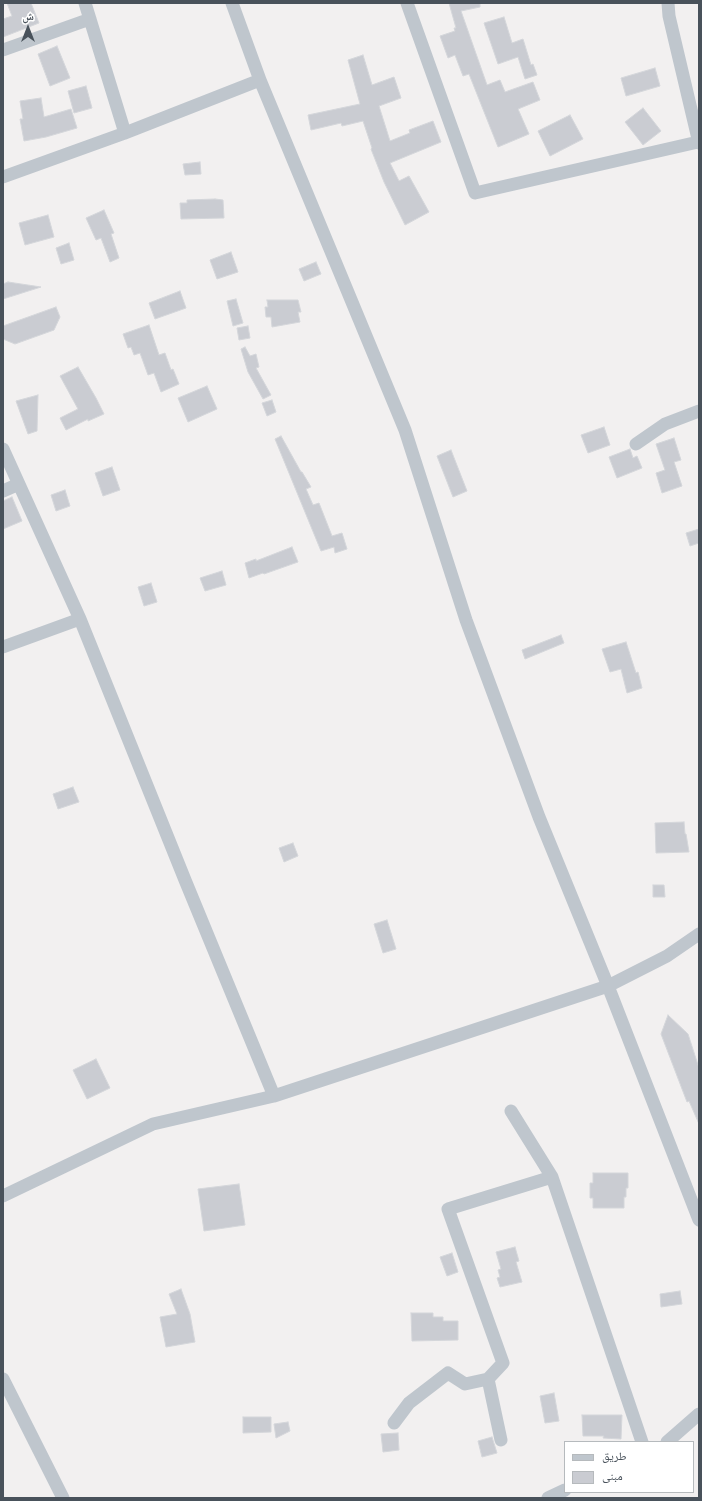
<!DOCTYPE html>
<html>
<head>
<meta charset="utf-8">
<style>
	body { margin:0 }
	#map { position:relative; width:702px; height:1501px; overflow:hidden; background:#f2f0f0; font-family:"Asap Condensed","Noto Naskh Arabic",sans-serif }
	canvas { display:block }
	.frame { position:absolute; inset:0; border:4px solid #49525b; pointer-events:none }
	.legend { position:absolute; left:564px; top:1441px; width:130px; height:52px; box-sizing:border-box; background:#fff; border:1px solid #b6babd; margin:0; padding:5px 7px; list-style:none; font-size:12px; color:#49525b }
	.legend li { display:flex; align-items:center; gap:8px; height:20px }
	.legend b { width:20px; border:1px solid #b6babd }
	.north { position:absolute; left:8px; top:8px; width:40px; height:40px; -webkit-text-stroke:3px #fff; paint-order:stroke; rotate:0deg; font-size:11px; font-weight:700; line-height:16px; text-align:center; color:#49525b }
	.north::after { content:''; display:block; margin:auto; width:14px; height:18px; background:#49525b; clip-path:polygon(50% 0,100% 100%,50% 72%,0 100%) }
</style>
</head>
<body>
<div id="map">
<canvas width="702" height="1501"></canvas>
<div class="frame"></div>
<ul class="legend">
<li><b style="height:5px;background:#bfc6cd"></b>طريق</li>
<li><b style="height:11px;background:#caccd2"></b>مبنى</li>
</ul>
<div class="north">ش</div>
</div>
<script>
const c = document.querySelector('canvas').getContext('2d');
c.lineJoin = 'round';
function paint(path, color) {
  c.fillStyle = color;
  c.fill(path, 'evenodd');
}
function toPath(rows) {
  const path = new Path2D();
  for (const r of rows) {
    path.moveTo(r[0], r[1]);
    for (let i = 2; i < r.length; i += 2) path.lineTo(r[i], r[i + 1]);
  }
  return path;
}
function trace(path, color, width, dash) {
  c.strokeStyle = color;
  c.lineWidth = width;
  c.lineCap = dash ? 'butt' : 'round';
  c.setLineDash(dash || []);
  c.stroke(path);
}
const building = toPath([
	[7,3,31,3,39,23,3,37,3,19,12,16,7,3],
	[449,3,480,3,480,7,461,11,487,85,500,80,505,92,533,82,540,100,518,109,529,134,498,147,469,74,463,76,455,55,448,58,440,36,455,31,454,28,456,28,449,3],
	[504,17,512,43,523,39,531,65,533,64,537,75,525,79,518,57,498,64,484,23,504,17],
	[57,46,70,78,50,86,38,54,57,46],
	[363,55,372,85,394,77,401,98,379,106,390,141,410,133,409,130,433,121,441,142,390,163,399,181,409,176,429,212,405,225,384,182,371,149,372,148,363,121,342,126,341,123,311,130,308,115,360,104,348,60,363,55],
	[655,68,660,86,626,96,621,78,655,68],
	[86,86,92,108,74,113,68,91,86,86],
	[41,98,44,117,71,109,77,128,46,137,24,141,20,119,23,119,20,101,41,98],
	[643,108,661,131,643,145,625,122,643,108],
	[570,115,583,139,550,156,538,131,570,115],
	[200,162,201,174,185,175,183,164,200,162],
	[215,199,223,200,224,218,181,219,180,203,187,203,187,200,215,199],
	[104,210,114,233,111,234,119,258,110,262,101,238,96,240,86,218,104,210],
	[48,215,54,237,25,245,19,223,48,215],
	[69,243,74,260,61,264,56,248,69,243],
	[231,252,238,272,217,279,210,260,231,252],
	[316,262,321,274,304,281,299,269,316,262],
	[8,282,41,287,3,299,3,284,8,282],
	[180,291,186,308,155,319,149,303,180,291],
	[236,299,243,323,233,326,227,301,236,299],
	[267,300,298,300,301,312,298,312,300,322,272,327,271,317,266,317,265,307,268,307,267,300],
	[56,307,60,317,54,330,15,344,3,339,3,326,56,307],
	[149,325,159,355,165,353,171,370,173,369,179,384,161,392,154,373,148,375,140,353,134,355,131,347,128,348,123,334,149,325],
	[248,326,250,338,239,340,237,328,248,326],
	[245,347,250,356,256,354,259,367,256,368,271,395,263,399,248,372,241,349,245,347],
	[78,367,96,398,104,414,88,421,88,419,66,430,60,418,78,409,60,376,78,367],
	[207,386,217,409,188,422,178,398,207,386],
	[38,395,37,431,28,434,16,401,38,395],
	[272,400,276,412,267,416,262,403,272,400],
	[604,427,610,445,588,453,581,435,604,427],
	[281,436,301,472,302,472,311,487,306,489,313,505,319,503,332,536,342,533,347,549,335,553,334,547,321,551,275,439,281,436],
	[674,438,681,460,674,462,682,486,662,493,656,473,665,470,656,444,674,438],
	[630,449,633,458,637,456,642,468,617,478,609,457,630,449],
	[451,450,467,491,453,497,437,456,451,450],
	[112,467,120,490,103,496,95,473,112,467],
	[65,490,70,506,56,511,51,495,65,490],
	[12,497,22,521,3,529,3,501,12,497],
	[699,529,699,543,690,546,686,533,699,529],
	[292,547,298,562,264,574,263,573,249,578,245,563,256,559,256,561,292,547],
	[222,571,226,585,205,591,200,578,222,571],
	[151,583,157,602,144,606,138,587,151,583],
	[561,635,564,643,525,659,522,650,561,635],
	[626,642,636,673,638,672,642,688,627,693,621,669,610,672,602,649,626,642],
	[73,787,79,802,58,809,53,794,73,787],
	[684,822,685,834,686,834,689,852,656,853,655,823,684,822],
	[293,843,298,856,284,862,279,848,293,843],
	[653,885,664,885,665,897,653,897,653,885],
	[387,920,396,949,383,953,374,924,387,920],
	[668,1015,688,1034,699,1068,699,1124,689,1101,687,1102,661,1034,668,1015],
	[96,1059,110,1088,87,1099,73,1070,96,1059],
	[593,1173,628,1173,628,1188,626,1188,626,1197,624,1197,624,1208,593,1208,593,1198,590,1198,590,1183,593,1183,593,1173],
	[239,1184,245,1225,204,1231,198,1189,239,1184],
	[515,1247,519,1261,516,1262,522,1282,500,1287,497,1278,500,1277,498,1270,501,1269,496,1252,515,1247],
	[452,1253,458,1272,447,1276,440,1257,452,1253],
	[181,1289,190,1314,195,1342,166,1347,160,1317,177,1314,169,1294,181,1289],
	[680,1291,682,1304,661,1307,660,1294,680,1291],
	[411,1313,433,1313,433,1317,443,1317,443,1321,458,1321,458,1340,412,1341,411,1313],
	[554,1393,559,1421,545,1423,540,1396,554,1393],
	[582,1415,622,1415,621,1439,603,1438,604,1436,583,1436,582,1415],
	[243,1417,271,1417,271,1432,243,1433,243,1417],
	[288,1422,290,1431,276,1438,274,1424,288,1422],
	[398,1433,399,1450,383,1452,381,1434,398,1433],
	[492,1437,497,1453,482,1457,478,1441,492,1437]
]);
const minor = toPath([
	[85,3,125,133],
	[232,3,260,80,405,430,466,620,539,817,608,986,699,1220],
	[407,3,475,193,698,142],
	[668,3,669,16,699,143],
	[3,50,90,19],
	[3,177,125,133,260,80],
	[636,444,665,424,699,411],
	[3,449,80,619,3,647],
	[3,491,19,484],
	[80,619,185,880,274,1096],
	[511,1111,552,1177,642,1442],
	[3,1196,153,1124,274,1096,608,986,667,956,699,934],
	[3,1379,63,1498],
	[394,1423,409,1403,448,1373,465,1384,488,1379],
	[501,1440,488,1379,503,1363,448,1209,552,1177],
	[667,1442,699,1414],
	[548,1498,565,1490]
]);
paint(building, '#caccd2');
trace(building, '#d4d6da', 1);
trace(minor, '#bfc6cd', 13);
</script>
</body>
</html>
